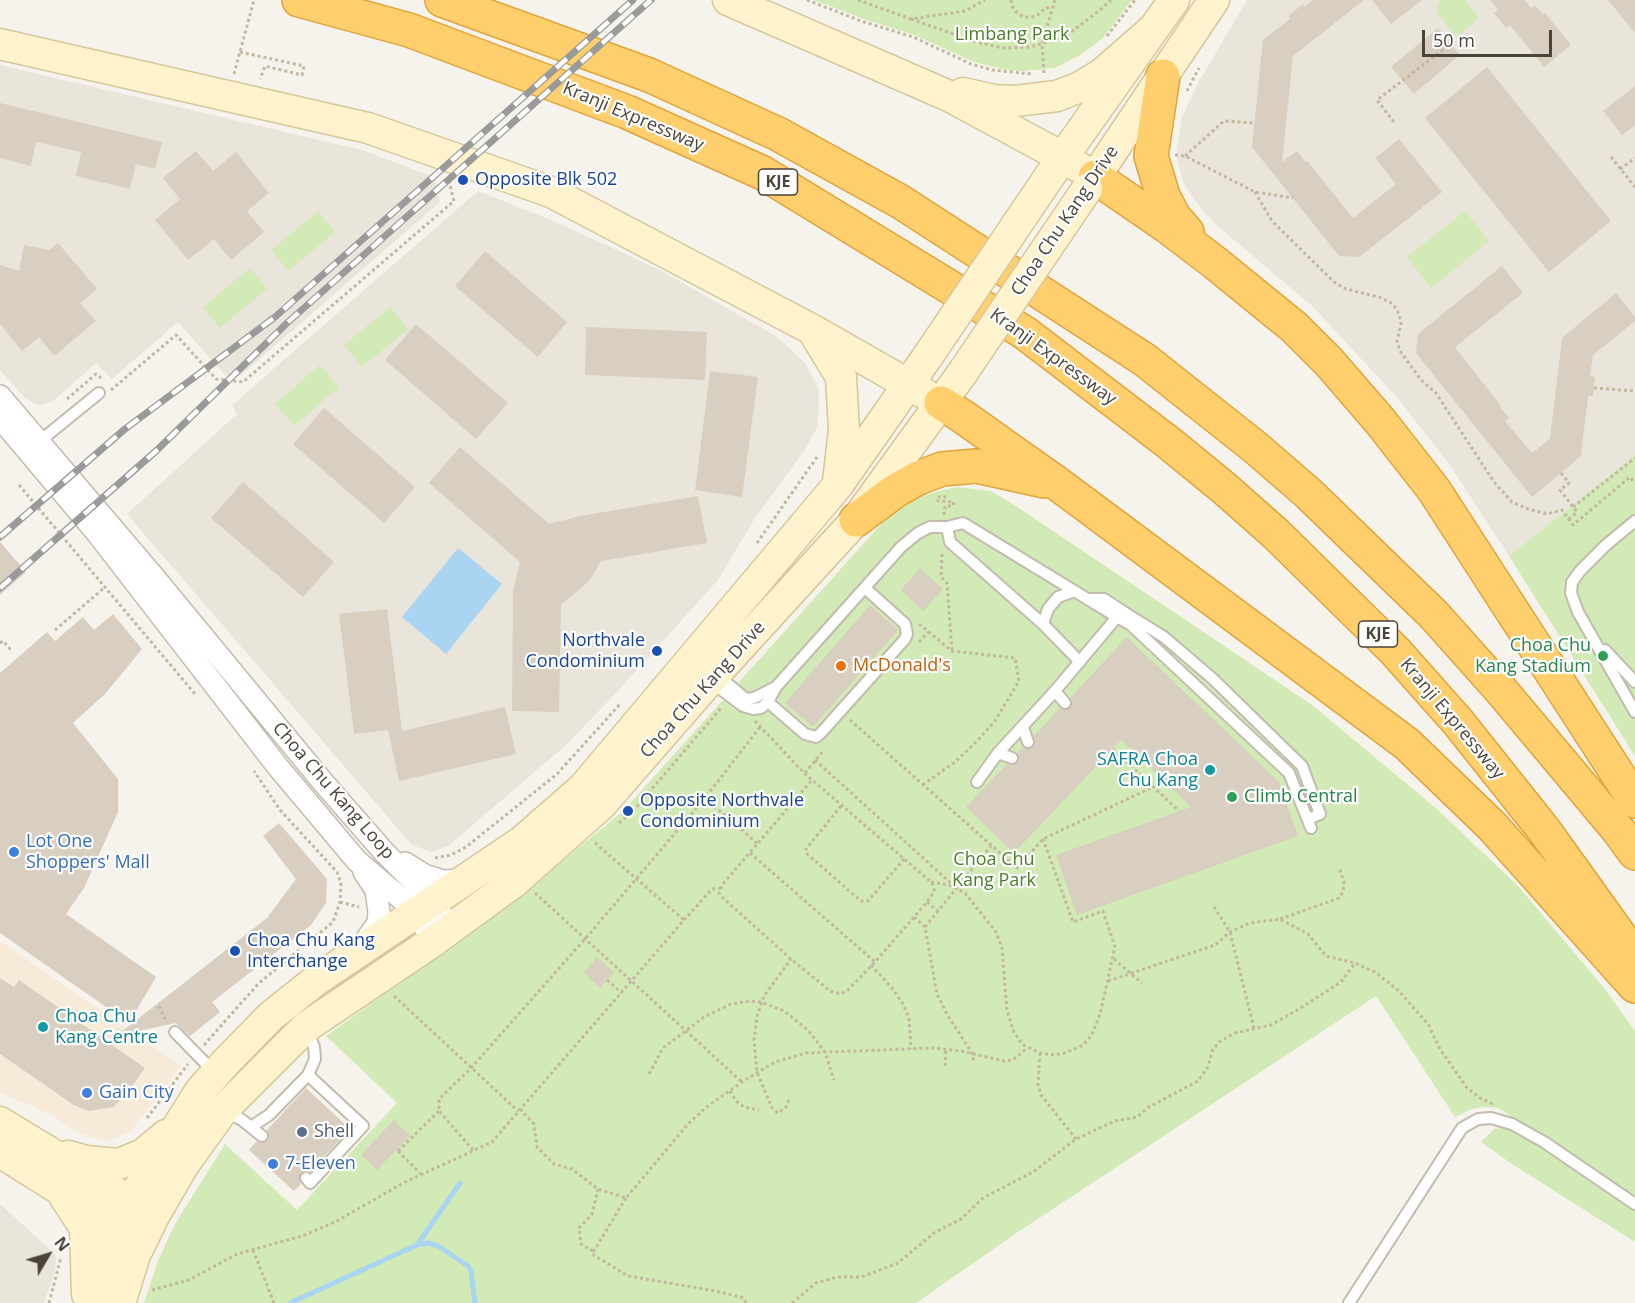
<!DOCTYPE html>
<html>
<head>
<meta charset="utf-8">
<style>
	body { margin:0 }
	#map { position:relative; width:1635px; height:1303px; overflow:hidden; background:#f6f3ec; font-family:"Open Sans",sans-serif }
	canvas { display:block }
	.north { position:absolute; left:18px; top:1225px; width:60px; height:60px; -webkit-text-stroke:4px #fff; paint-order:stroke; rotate:52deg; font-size:16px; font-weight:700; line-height:24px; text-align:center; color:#4b4439 }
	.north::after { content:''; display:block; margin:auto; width:21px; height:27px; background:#4b4439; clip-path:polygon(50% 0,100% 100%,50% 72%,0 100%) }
	.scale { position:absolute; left:1422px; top:30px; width:130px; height:27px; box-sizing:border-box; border:3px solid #4b4439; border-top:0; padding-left:8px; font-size:18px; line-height:21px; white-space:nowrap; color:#4b4439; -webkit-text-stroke:4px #fff; paint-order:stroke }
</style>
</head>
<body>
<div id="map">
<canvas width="1635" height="1303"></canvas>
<div class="north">N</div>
<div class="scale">50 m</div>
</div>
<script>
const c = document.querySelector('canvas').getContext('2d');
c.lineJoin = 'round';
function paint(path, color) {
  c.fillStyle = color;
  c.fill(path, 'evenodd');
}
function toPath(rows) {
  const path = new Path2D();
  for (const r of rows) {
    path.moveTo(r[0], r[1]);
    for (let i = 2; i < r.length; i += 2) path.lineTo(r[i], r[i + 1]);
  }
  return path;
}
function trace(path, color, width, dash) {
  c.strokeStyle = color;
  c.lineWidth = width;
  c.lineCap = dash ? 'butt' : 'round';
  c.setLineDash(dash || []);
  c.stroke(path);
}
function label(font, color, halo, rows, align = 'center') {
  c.font = font + ' "Open Sans",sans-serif';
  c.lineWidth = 4.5;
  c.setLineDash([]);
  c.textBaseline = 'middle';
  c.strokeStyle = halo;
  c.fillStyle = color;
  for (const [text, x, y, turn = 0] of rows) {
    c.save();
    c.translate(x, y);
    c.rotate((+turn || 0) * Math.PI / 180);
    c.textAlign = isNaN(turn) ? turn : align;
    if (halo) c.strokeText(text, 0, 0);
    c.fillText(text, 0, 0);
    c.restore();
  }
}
const residential = toPath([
	[1247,0,1635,0,1635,455,1509,556,1449,464,1396,396,1312,306,1212,221,1193,198,1183,181,1176,154,1182,118,1197,85],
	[0,65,362,150,436,178,440,202,240,376,225,375,178,322,112,379,96,363,53,401,43,405,33,403,25,398,0,370],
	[478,191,558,223,658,269,776,336,806,364,819,390,818,426,804,451,755,518,718,580,615,694,566,745,448,846,431,852,412,845,127,514,237,414,232,405],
	[0,1204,56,1255,55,1271,44,1303,0,1303]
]);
const commercial = toPath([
	[0,941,181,1066,130,1132,106,1142,74,1131,51,1114,0,1093]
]);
const green = toPath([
	[814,0,1132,0,1102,39,1082,54,1055,68,1022,71,1002,69,974,62,914,35,861,18],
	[1440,0,1465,0,1479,18,1456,37,1438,14,1437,6],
	[318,211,335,232,288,271,271,250],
	[1465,211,1489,241,1431,288,1407,257],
	[250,268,267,289,220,328,203,307],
	[390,307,408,329,362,367,344,345],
	[320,365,339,387,294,426,275,404],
	[1635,455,1635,756,1509,556],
	[956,487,991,491,1016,506,1312,705,1438,810,1518,886,1604,988,1635,1031,1635,1242,1512,1164,1481,1142,1494,1129,1505,1128,1510,1115,1498,1108,1484,1107,1472,1109,1455,1117,1376,996,1015,1234,916,1303,144,1303,158,1261,175,1224,225,1144,297,1210,397,1103,326,1036,514,901,623,811,883,522,897,511,927,494]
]);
const water = toPath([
	[458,548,502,584,446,654,402,617]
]);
const stream = toPath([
	[417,1245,460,1183],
	[290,1303,417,1245,428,1243,438,1246,468,1266,471,1271,475,1303]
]);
const building = toPath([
	[1313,0,1364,0,1293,56,1282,162,1297,151,1305,162,1307,161,1353,218,1396,184,1375,158,1399,139,1442,192,1359,257,1339,256,1252,147,1263,40,1290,19,1288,16,1303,4,1305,7],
	[1372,0,1422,0,1391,24],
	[1490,0,1525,0,1531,8,1535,5,1543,15,1545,13,1571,45,1544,67,1510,25,1506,28,1494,13,1498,10],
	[1608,0,1635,0,1635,33],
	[1438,28,1460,55,1414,94,1391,67],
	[1487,67,1611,221,1549,272,1425,118],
	[1635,86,1635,125,1622,135,1603,111],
	[0,103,162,142,155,169,136,164,130,189,76,176,81,152,36,142,31,166,0,158],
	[196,151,213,171,236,152,269,193,247,211,264,232,231,260,214,239,188,260,155,220,180,199,163,178],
	[58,243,97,289,80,303,96,321,54,356,39,337,22,351,0,324,0,265,19,271,24,245,49,250],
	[485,251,567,322,538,357,455,286],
	[1502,266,1523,293,1455,347,1501,406,1500,407,1509,418,1505,421,1532,453,1550,439,1562,338,1616,293,1635,317,1635,321,1593,355,1590,376,1595,377,1593,396,1588,396,1581,456,1532,497,1416,353,1418,334],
	[416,324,508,403,476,439,385,360],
	[586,327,707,332,705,380,585,375],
	[710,371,758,377,742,497,695,490],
	[324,408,415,487,384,523,293,444],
	[460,447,549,524,580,516,698,496,707,543,601,561,590,580,561,605,559,712,512,711,513,590,520,562,429,483],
	[243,482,334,562,303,597,211,518],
	[0,542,26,572,0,595],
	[920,568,943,589,923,611,901,590],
	[870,605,898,630,813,727,785,703],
	[387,609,402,731,505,707,516,754,399,781,388,730,354,734,339,614],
	[113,614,142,649,105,694,73,723,118,779,118,812,84,888,66,914,156,977,129,1023,0,933,0,673,47,632,55,641,83,617,94,630],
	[1127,637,1279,782,1298,836,1077,915,1056,855,1191,807,1121,740,1014,853,966,807,1007,764,1013,765,1017,763,1019,757,1017,753,1023,747,1027,749,1033,747,1035,743,1034,736,1060,708,1066,710,1070,708,1072,702,1070,698],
	[279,823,327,879,326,903,311,925,212,1002,220,1012,190,1036,176,1023,116,1036,267,918,296,879,263,836],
	[597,957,614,972,600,988,584,973],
	[0,978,14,987,19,980,145,1068,126,1095,113,1107,89,1111,74,1105,0,1054],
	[306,1088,350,1129,310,1172,305,1171,301,1173,299,1179,301,1184,294,1191,249,1150,257,1141,261,1143,267,1141,269,1137,267,1130],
	[394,1120,410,1136,377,1170,361,1155]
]);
const path = toPath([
	[807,0,861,21,913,37,971,64,992,70,1032,74],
	[858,0,911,19,965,11,985,0],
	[1011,0,1012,6,1017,13,1024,17,1032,17,1039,14,1045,8,1053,7],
	[911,19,976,42,1003,48,1030,47,1055,40,1070,33,1100,10,1111,0],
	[1107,36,1135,0],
	[240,52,304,66,302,75,265,66,260,79],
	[1044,73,1042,44,1055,0],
	[234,74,254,0],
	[1187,91,1199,68],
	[1394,122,1377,100,1444,49],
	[1175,155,1185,156,1255,192,1293,198],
	[1185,156,1224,121,1254,123],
	[1611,157,1635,187],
	[1620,169,1635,158],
	[1255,192,1272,221,1334,282,1346,289,1379,297,1393,304,1399,314,1401,324,1397,341,1400,351,1421,380,1436,393,1494,482,1512,502,1528,509,1547,514,1562,510,1573,525,1630,477,1635,483],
	[1594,388,1635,391],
	[111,390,176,335,216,379,243,382,454,201,449,181],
	[67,399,96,374,101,378],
	[1561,473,1569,483,1560,490,1577,512,1569,519],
	[19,485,195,694],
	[1573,507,1635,458],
	[944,515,945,506,953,506,954,502,938,501,937,497,945,497,944,493],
	[757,543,817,457],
	[942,554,941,577,947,583,952,651],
	[919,624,952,651,1015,658,1019,681,995,721,976,742,955,762,924,784],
	[55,630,104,588],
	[919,642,928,632],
	[0,643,3,641,11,650],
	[850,720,1017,868,1043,839,1153,787],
	[755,721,804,773,931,882,934,887,934,892,927,902,875,962,849,989,841,994,830,991,791,959,724,899,719,893,722,885,812,780],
	[1113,749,1179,811],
	[815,760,954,886],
	[805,773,824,750],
	[705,798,758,844],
	[841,806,806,849,806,853,861,901,868,901,904,859],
	[619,823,633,811,722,707],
	[595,843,684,920],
	[750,853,875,962],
	[435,858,451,855,466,847,557,774,621,703],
	[931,882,949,885,965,893,996,932,1002,948,1007,1011,1014,1032,1022,1044,1040,1053,1054,1055,1065,1053,1083,1045,1092,1035,1100,1014,1115,947,1103,911,1073,922,1043,839],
	[535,893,742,1082],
	[340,902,359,907],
	[927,902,938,911,991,846],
	[1214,907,1230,932,1254,1028],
	[914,917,925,927,937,994,948,1016,972,1053,974,1062],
	[1280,919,1339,898,1343,892,1344,883,1339,867],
	[925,927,938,911],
	[1114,959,1142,983],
	[871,965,892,988,903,1004,909,1018,911,1049],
	[607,980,622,993],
	[1108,981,1215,945,1230,932,1250,923,1280,919,1308,934,1326,956,1355,963,1375,972,1399,991,1428,1024,1440,1049,1467,1088,1480,1098,1493,1104],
	[394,996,518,1111],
	[159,1006,167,1023],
	[204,1045,259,983,333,922,340,902,341,883,337,872,280,810,254,771],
	[1040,1053,1038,1085,1041,1095,1076,1139],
	[945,1066,946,1049],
	[649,1074,663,1048,704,1017,731,1004,750,1001,761,1002,784,1011,808,1030,825,1052,834,1080],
	[730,1091,736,1101,744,1107,759,1110],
	[789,1100,786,1107,778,1113,772,1108,757,1072,754,1040,757,1016,764,996,791,959],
	[520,1109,534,1124,537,1147,554,1164,572,1169,598,1189,626,1198,688,1124,708,1106,742,1082,775,1062,806,1053,932,1048,961,1051,1004,1061,1013,1060,1027,1048],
	[147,1118,188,1064],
	[473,1150,439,1111,439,1099,471,1068,585,939,705,798,760,727],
	[398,1151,439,1111],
	[398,1151,421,1174],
	[626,1198,592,1254,628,1276,716,1291,744,1298,746,1303],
	[253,1250,274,1303],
	[593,1251,581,1244,579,1228,592,1214,598,1189],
	[152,1290,189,1280,237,1254,302,1236,335,1222,405,1182,492,1142,684,920,712,889,720,888],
	[49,1303,61,1257],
	[792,1303,816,1283,837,1277,861,1277,898,1263,934,1233,961,1219,983,1198,1033,1172,1076,1139,1115,1121,1137,1117,1149,1107,1198,1081,1208,1067,1212,1051,1219,1042,1235,1033,1271,1025,1299,1009,1341,982,1355,963]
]);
const lane = toPath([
	[40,441,99,393],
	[1635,521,1606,545,1580,571,1572,582,1571,593,1578,612,1635,712],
	[947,527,950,542,1043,624,1080,662],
	[1088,599,1104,599,1130,616,1131,622],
	[1130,616,1164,637,1213,679,1302,766,1320,814,1313,817],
	[1117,617,1131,625,1289,773,1311,828],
	[1043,624,1048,609,1058,597,1075,591],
	[1605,650,1635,682],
	[716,674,746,699,754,698,776,687],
	[710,681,743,706,753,709,761,708,768,702,776,687,901,547,918,533,930,527,947,527,963,523,1117,617,1055,691,998,753,977,782],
	[1055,691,1065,703],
	[768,702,805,734,816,737,820,734,905,639,907,634,905,624,865,588],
	[1023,728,1028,742],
	[998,753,1012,758],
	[175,1032,214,1072],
	[225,1111,242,1120,262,1136],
	[251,1127,269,1115,308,1075],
	[306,1178,310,1183,363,1126,308,1075,315,1059,314,1047,307,1030],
	[1349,1303,1462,1128,1478,1119,1491,1118,1512,1124,1544,1142,1635,1204]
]);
const street = toPath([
	[0,396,154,577,322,781,384,852,419,887,452,928],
	[0,418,97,533,278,767,357,861,404,901,435,940],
	[405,863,424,875,443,881,465,880],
	[364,872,376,890,379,912,378,923,364,943]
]);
const secondary = toPath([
	[728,0,949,96,1062,157,1095,177],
	[0,44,368,128,551,192,813,330,925,394],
	[963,93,994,100,1015,101,1057,96,1080,87,1103,73,1152,30],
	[1053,171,1174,0],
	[1087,189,1214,0],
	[813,331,841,377,844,430,838,482],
	[0,1122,146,1211],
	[0,1152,134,1236],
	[68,1156,86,1161,119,1164,143,1154,166,1135],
	[64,1196,85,1228,87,1294],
	[90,1303,112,1240,130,1202,200,1091,226,1062,271,1016,315,981,521,842,583,788,838,485,928,356],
	[120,1303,135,1255,154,1216,183,1166,223,1110,306,1027,435,940,513,883,601,805,709,681,856,520,961,375]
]);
const highway = toPath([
	[299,0,409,30,627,112,763,173,1025,333,1169,443,1224,488,1276,534,1395,651,1458,722,1544,830,1635,957],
	[442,0,649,75,778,134,901,202,1145,360,1256,448,1308,493,1434,615,1500,689,1619,831,1635,853],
	[1163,76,1151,156,1163,196,1174,217,1187,232],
	[1095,177,1168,227,1214,262,1294,327,1329,362,1380,421,1434,490,1635,801],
	[941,403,962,416,1058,484,1407,744,1492,826,1635,986],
	[856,520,895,491,918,478,942,469,976,466,1044,481]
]);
const rail = toPath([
	[0,537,125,429,275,317,633,0],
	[0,588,156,451,287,323,651,0]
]);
const secondaryBridge = toPath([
	[928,356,1053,171],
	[961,375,1087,189]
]);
const markers = [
	[463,180,6,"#1a4fb4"],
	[657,651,6,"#1a4fb4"],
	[1603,656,6,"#2e9e5b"],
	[841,666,6,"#e8710a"],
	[1210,770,6,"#0f9aa8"],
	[1232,797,6,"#2e9e5b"],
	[628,811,6,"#1a4fb4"],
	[14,852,6,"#3f7fe0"],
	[235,951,6,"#1a4fb4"],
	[43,1027,6,"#0f9aa8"],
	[87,1093,6,"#3f7fe0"],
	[302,1132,6,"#5c6f8a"],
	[273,1164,6,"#3f7fe0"]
];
const shields = [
	[778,182,39],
	[1378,634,39]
];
const shieldNames = [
	["KJE",778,182],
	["KJE",1378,634]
];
const parkNames = [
	["Limbang Park",1012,35],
	["Choa Chu",994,860],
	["Kang Park",994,881]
];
const streetNames = [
	["Kranji Expressway",633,117,23],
	["Choa Chu Kang Drive",1065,221,-56],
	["Kranji Expressway",1053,357,36],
	["Choa Chu Kang Drive",703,690,-48],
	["Kranji Expressway",1452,719,50],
	["Choa Chu Kang Loop",333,791,49]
];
const transitNames = [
	["Opposite Blk 502",475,180],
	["Northvale",645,641,"right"],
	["Condominium",645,662,"right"],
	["Opposite Northvale",640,801],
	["Condominium",640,822],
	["Choa Chu Kang",247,941],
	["Interchange",247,962]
];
const leisureNames = [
	["Choa Chu",1591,646],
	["Kang Stadium",1591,667],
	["Climb Central",1244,797,"left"]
];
const foodNames = [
	["McDonald's",853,666]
];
const cultureNames = [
	["SAFRA Choa",1198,760],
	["Chu Kang",1198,781],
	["Choa Chu",55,1017,"left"],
	["Kang Centre",55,1038,"left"]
];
const shopNames = [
	["Lot One",26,842],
	["Shoppers' Mall",26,863],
	["Gain City",99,1093],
	["7-Eleven",285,1164]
];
const serviceNames = [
	["Shell",314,1132]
];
paint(residential, '#eae5da');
paint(commercial, '#f7ead8');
paint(green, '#d2eab5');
paint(water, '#a9d4f2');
trace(stream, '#a9d4f2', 5);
paint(building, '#d8cfc1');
trace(lane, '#c2bbae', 14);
trace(street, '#c2bbae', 24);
trace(secondary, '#d6c79b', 33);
trace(highway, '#e0a43c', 36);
trace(path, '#c4b79f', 3, [3, 3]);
trace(lane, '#fff', 10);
trace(street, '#fff', 21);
trace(secondary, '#fff3cd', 30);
trace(highway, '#ffcf6e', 33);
trace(rail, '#9a9a9a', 7);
trace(rail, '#fff', 4.5, [14]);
trace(secondaryBridge, '#d6c79b', 33, []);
trace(secondaryBridge, '#fff3cd', 30);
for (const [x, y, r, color] of markers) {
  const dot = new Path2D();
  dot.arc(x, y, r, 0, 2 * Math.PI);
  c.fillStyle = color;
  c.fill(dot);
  trace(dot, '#fff', 2);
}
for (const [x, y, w] of shields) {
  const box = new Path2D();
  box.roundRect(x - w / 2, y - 13, w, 26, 4.5);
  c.fillStyle = '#fff';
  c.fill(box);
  trace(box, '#4b4439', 1.5);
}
label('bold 16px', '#4b4439', null, shieldNames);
label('18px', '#4a7f2a', '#fff', parkNames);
label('18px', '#4b4439', '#fff', streetNames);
label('18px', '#164399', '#fff', transitNames, 'left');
label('18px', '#27864d', '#fff', leisureNames, 'right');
label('18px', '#c56008', '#fff', foodNames, 'left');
label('18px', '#0d838f', '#fff', cultureNames, 'right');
label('18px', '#366cbe', '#fff', shopNames, 'left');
label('18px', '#4e5e75', '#fff', serviceNames, 'left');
</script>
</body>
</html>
